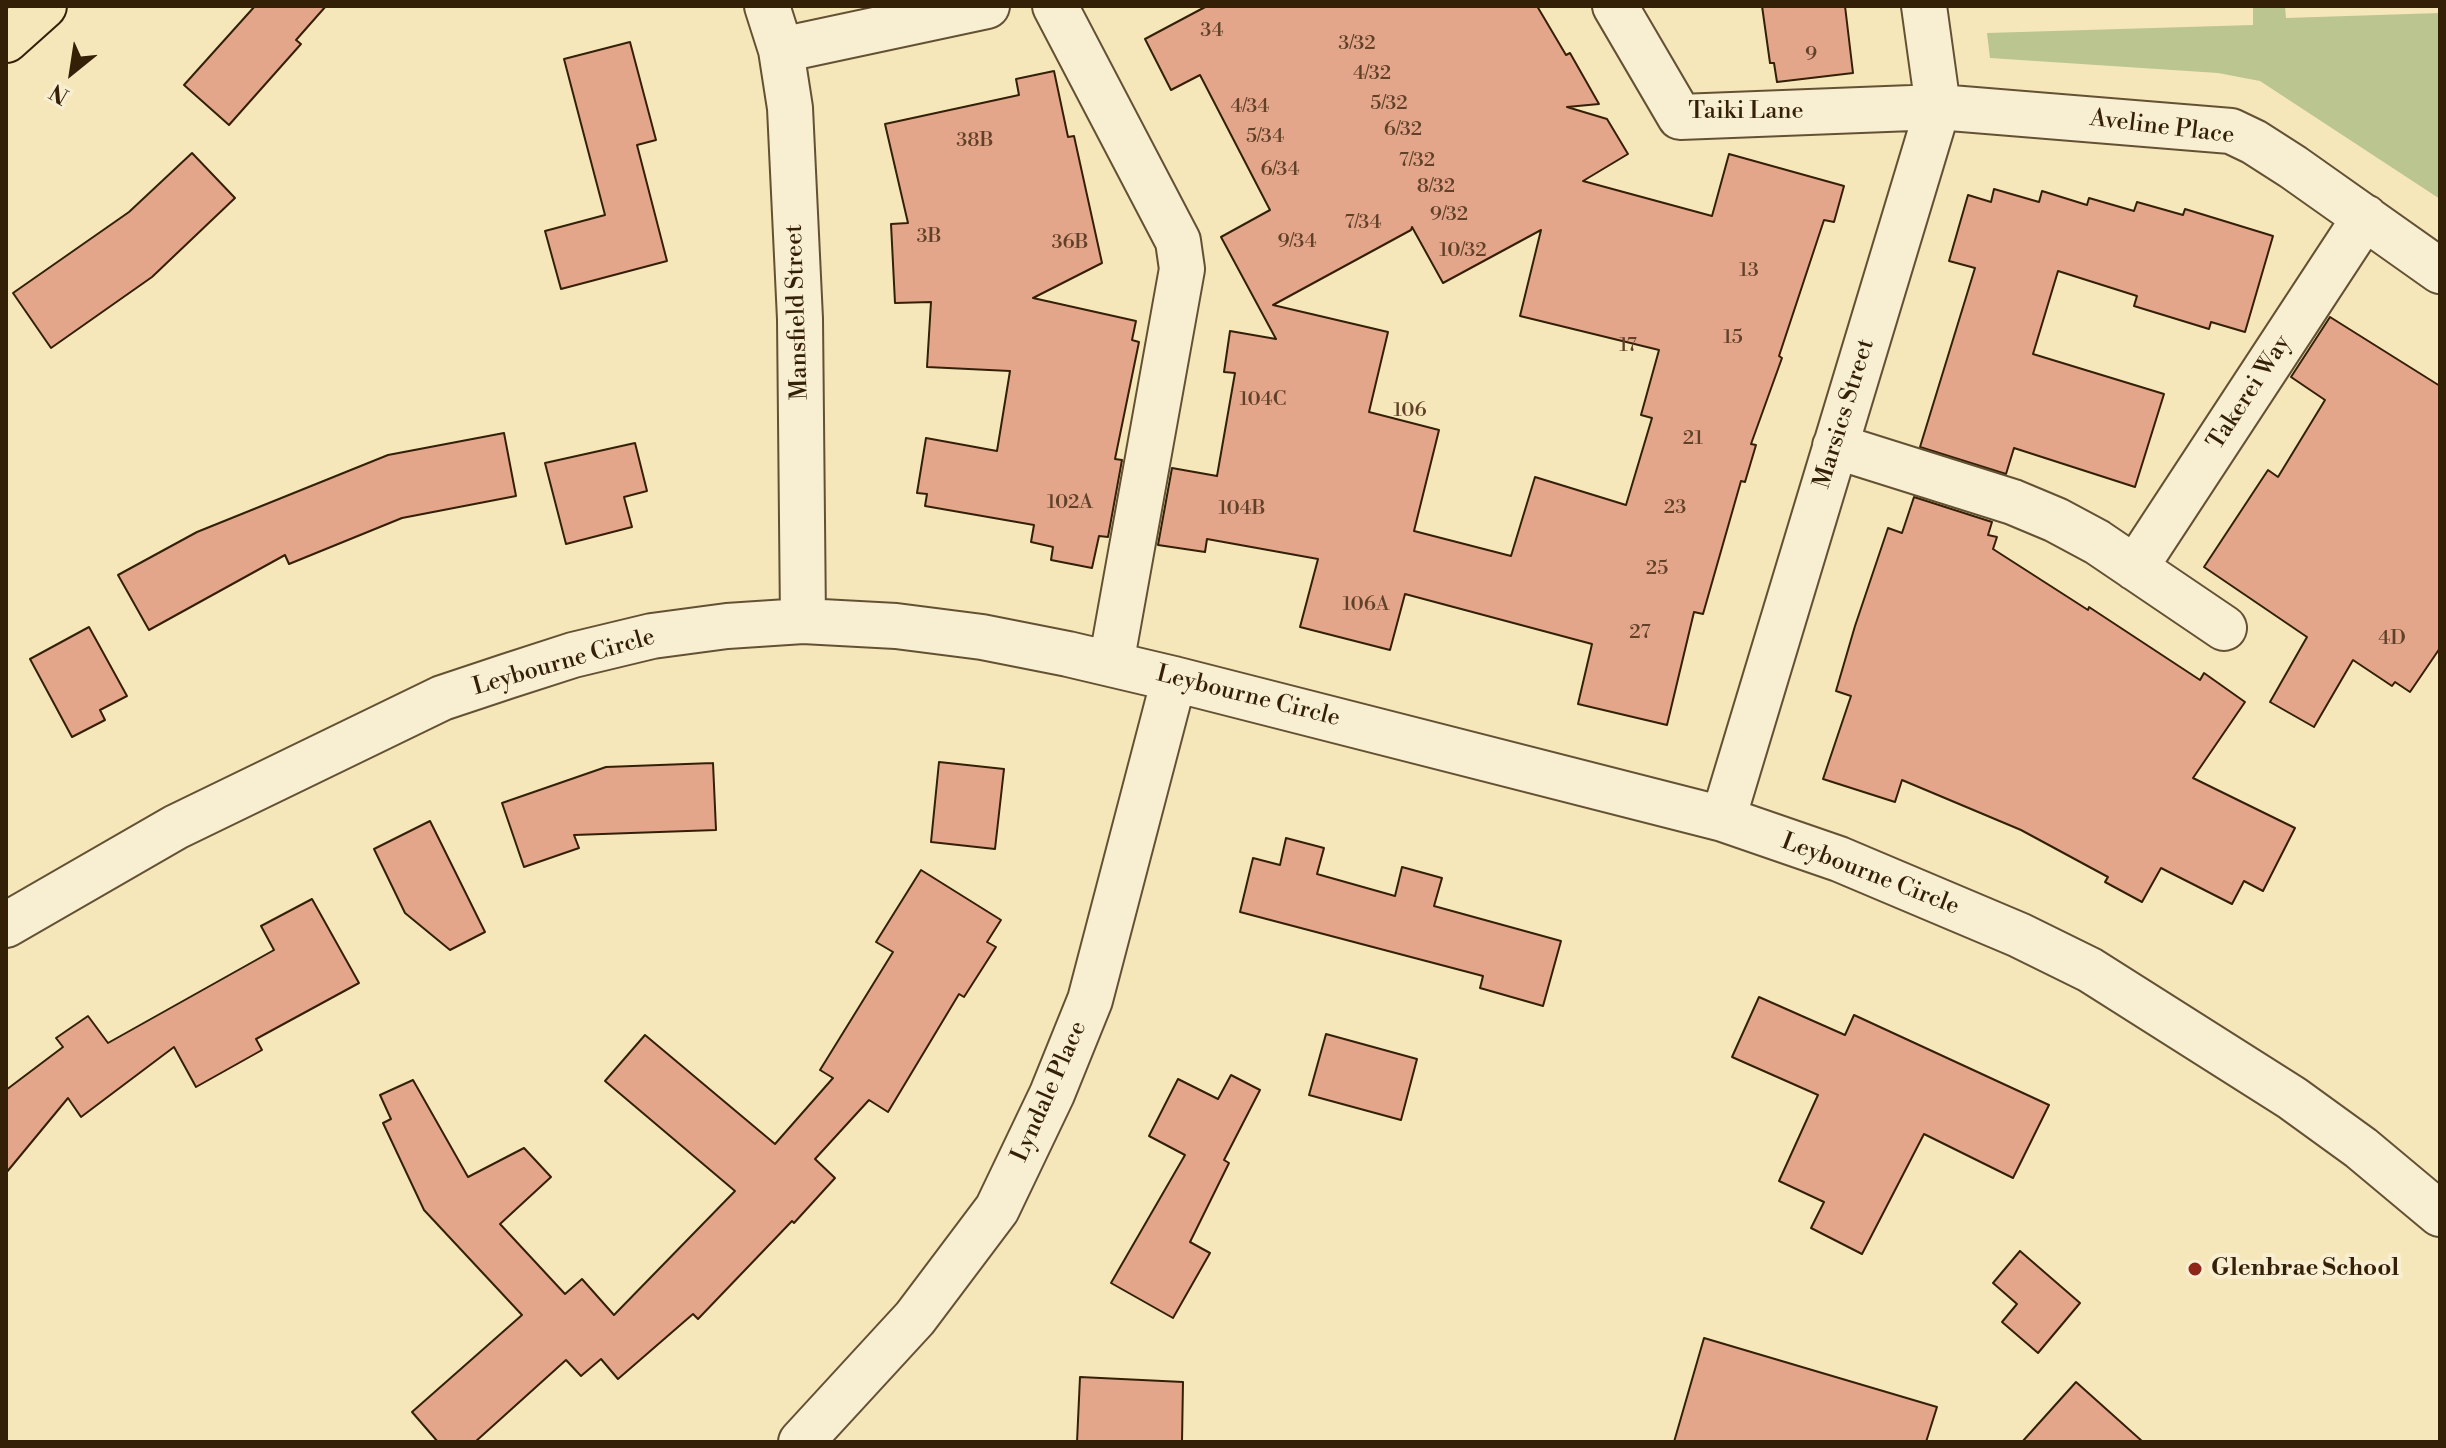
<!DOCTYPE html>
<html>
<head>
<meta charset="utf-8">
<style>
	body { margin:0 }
	#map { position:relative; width:2446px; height:1448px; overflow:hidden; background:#f5e7ba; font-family:"Libre Bodoni",serif }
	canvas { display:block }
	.frame { position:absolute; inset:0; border:8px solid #341f07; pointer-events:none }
	.north { position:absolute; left:32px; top:32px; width:80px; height:80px; -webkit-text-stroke:6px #f8efd2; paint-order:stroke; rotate:210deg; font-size:22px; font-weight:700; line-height:32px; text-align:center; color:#341f07 }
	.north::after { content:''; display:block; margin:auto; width:28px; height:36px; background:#341f07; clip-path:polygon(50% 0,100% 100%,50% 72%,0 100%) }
</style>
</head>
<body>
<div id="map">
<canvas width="2446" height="1448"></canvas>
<div class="frame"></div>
<div class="north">N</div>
</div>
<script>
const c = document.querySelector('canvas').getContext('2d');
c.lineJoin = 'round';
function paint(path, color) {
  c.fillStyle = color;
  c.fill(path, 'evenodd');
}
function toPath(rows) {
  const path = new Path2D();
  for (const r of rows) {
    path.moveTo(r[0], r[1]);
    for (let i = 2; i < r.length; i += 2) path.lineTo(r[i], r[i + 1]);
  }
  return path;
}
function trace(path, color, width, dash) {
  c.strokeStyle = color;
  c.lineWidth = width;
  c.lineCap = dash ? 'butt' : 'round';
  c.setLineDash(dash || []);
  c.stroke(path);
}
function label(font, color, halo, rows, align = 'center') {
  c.font = font + ' "Libre Bodoni",serif';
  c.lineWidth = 8;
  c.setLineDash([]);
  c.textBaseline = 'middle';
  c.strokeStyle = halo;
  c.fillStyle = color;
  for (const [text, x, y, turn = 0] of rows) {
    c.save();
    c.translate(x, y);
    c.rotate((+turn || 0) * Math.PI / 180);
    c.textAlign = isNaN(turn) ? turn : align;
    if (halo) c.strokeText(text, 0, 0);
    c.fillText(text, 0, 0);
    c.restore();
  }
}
const green = toPath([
	[2253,6,2285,6,2286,18,2440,13,2440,199,2260,81,2218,73,1990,58,1987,33,2253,25]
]);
const building = toPath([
	[255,6,326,6,296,40,301,44,229,125,184,85,255,6],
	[1207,6,1537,6,1566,55,1570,53,1599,104,1567,107,1607,119,1628,154,1583,181,1712,216,1729,154,1844,186,1834,222,1824,220,1779,356,1782,358,1751,444,1756,445,1745,482,1741,481,1703,614,1694,612,1667,725,1578,704,1592,644,1405,594,1390,650,1300,627,1318,559,1207,539,1205,552,1158,545,1172,468,1217,476,1235,373,1224,372,1230,331,1276,339,1221,237,1270,210,1200,75,1171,90,1145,39,1207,6],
	[1412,227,1443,283,1541,230,1520,316,1659,350,1641,415,1652,418,1626,505,1535,477,1511,556,1414,531,1439,430,1369,412,1388,332,1273,305,1411,230,1412,227],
	[1762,6,1845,6,1853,73,1777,82,1774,63,1770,63,1762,6],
	[630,42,656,140,637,145,667,261,561,289,545,231,605,215,564,59,630,42],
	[1054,71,1068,137,1074,136,1102,263,1033,298,1136,321,1132,340,1139,342,1115,459,1122,460,1108,537,1099,536,1092,568,1051,560,1053,547,1031,542,1034,525,925,506,927,494,917,493,926,438,997,451,1010,371,927,367,931,302,895,303,891,224,908,223,885,124,1019,95,1016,79,1054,71],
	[192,153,235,198,152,277,51,348,13,293,129,212,192,153],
	[1994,189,2039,202,2042,191,2087,205,2089,198,2134,211,2137,202,2183,215,2185,209,2273,236,2245,332,2211,322,2209,329,2134,306,2137,296,2058,271,2033,354,2164,394,2135,487,2014,448,2006,474,1920,447,1975,268,1949,261,1968,195,1991,202,1994,189],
	[2330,317,2440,386,2440,648,2410,692,2395,682,2392,686,2353,660,2314,727,2270,702,2307,637,2204,567,2268,470,2278,477,2325,400,2291,377,2330,317],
	[504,433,516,496,402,518,289,564,285,555,149,630,118,575,197,532,388,455,504,433],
	[635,443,647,491,624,497,632,527,566,544,545,463,635,443],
	[1914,497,1992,522,1988,535,1997,537,1993,549,2088,610,2089,607,2200,680,2204,673,2245,702,2193,778,2295,828,2263,891,2244,881,2232,904,2161,868,2142,902,2105,882,2108,877,2021,830,1902,780,1895,802,1823,779,1851,696,1836,691,1855,626,1888,528,1902,533,1914,497],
	[89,627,127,696,100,710,105,720,72,737,30,659,89,627],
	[939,762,1004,769,995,849,931,842,939,762],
	[713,763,716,830,574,835,579,848,524,867,502,803,606,767,713,763],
	[430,821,485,932,450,950,405,913,374,849,430,821],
	[1286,838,1324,848,1317,874,1395,896,1402,867,1442,878,1434,906,1561,941,1543,1006,1480,988,1483,976,1240,912,1253,858,1280,865,1286,838],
	[921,870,1001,920,987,942,996,947,964,997,959,994,888,1112,869,1100,815,1159,835,1178,794,1223,792,1221,698,1319,693,1314,618,1379,601,1359,581,1376,566,1360,475,1442,438,1442,412,1412,522,1315,424,1210,383,1123,391,1119,380,1095,413,1080,468,1177,524,1148,551,1177,500,1224,565,1294,582,1279,614,1315,735,1191,605,1081,645,1035,775,1144,833,1078,820,1070,893,952,876,942,921,870],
	[312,899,359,983,256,1039,262,1050,196,1087,174,1047,81,1117,68,1098,6,1173,6,1090,63,1047,56,1038,88,1016,108,1043,274,950,261,926,312,899],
	[1759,997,1845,1035,1854,1015,2049,1105,2013,1178,1924,1134,1862,1254,1811,1228,1824,1202,1779,1181,1818,1095,1732,1057,1759,997],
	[1326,1034,1417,1059,1401,1120,1309,1095,1326,1034],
	[1231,1075,1260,1090,1224,1160,1229,1163,1190,1242,1210,1253,1173,1318,1111,1283,1185,1155,1149,1136,1178,1079,1218,1099,1231,1075],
	[2020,1251,2080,1303,2038,1353,2002,1322,2017,1304,1993,1283,2020,1251],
	[1704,1338,1937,1407,1926,1442,1674,1442,1704,1338],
	[1080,1377,1183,1382,1182,1442,1077,1442,1080,1377],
	[2076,1382,2143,1442,2022,1442,2076,1382]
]);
const minor = toPath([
	[767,6,781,50,790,108,800,319,803,621],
	[1055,6,1178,241,1182,269,1111,664],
	[1615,6,1680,117,1938,107,2231,131,2254,142,2293,167,2440,271],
	[781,50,987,6],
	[1835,446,2013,502,2056,520,2097,542,2224,628],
	[2135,568,2365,217],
	[1723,819,1938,107,1924,6],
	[6,925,176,827,442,698,508,676,573,655,652,636,727,626,803,621,896,626,982,637,1068,654,1174,679,1723,819,1839,859,2019,935,2090,970,2292,1098,2361,1148,2440,1214],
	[801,1442,915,1318,997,1209,1052,1094,1090,1000,1174,679]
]);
const major = toPath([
	[6,40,44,6]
]);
const markers = [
	[2195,1269,8,"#8f2418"]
];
const numberNames = [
	["34",1212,31],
	["3/32",1357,44],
	["9",1811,55],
	["4/32",1372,74],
	["5/32",1389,104],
	["4/34",1250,107],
	["6/32",1403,130],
	["5/34",1265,137],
	["38B",975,141],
	["7/32",1417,161],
	["6/34",1280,170],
	["8/32",1436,187],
	["9/32",1449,215],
	["7/34",1363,223],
	["3B",929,237],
	["9/34",1297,242],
	["36B",1070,243],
	["10/32",1463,251],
	["13",1749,271],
	["15",1733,338],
	["17",1628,346],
	["104C",1263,400],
	["106",1410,411],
	["21",1693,439],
	["102A",1070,503],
	["23",1675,508],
	["104B",1242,509],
	["25",1657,569],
	["106A",1366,605],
	["27",1640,633],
	["4D",2392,639]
];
const streetNames = [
	["Taiki Lane",1746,112],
	["Aveline Place",2162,128,7],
	["Mansfield Street",798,312,-92],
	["Takerei Way",2250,393,-57],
	["Marsics Street",1845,414,-73],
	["Leybourne Circle",564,663,-16],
	["Leybourne Circle",1248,697,14],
	["Leybourne Circle",1870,875,21],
	["Lyndale Place",1050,1092,-66]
];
const poiNames = [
	["Glenbrae School",2211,1269]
];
paint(green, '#bbc590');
paint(building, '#e3a68b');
trace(building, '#341f07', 2);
trace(minor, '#645134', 48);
trace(major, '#341f07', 48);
trace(minor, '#f8efd2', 44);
trace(major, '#f5e7ba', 44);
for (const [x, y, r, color] of markers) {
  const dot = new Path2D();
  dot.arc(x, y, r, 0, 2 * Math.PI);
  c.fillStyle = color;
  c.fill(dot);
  trace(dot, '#f8efd2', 3);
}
label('20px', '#604128', null, numberNames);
label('24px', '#341f07', '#f8efd2', streetNames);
label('bold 24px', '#341f07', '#f8efd2', poiNames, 'left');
</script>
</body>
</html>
